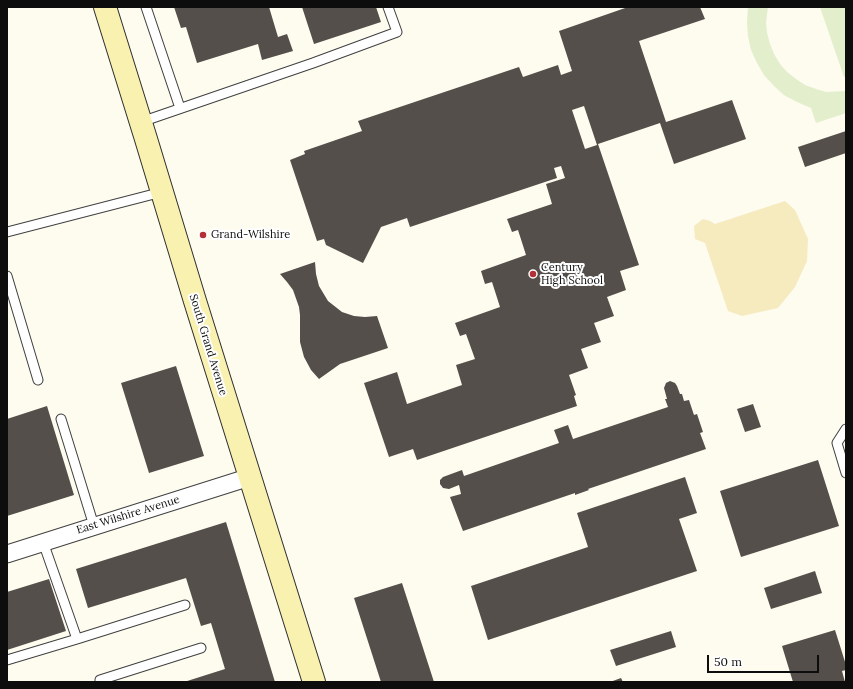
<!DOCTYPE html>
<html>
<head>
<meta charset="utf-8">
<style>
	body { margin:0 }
	#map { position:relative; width:853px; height:689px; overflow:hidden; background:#fefbef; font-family:Lora,serif }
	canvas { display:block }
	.frame { position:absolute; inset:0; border:8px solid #0d0d0d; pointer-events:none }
	.scale { position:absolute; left:707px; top:655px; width:112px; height:18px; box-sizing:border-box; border:2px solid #0d0d0d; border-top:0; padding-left:5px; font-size:12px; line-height:14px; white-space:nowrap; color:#0d0d0d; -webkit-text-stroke:3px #fff; paint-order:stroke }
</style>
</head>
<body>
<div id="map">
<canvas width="853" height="689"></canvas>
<div class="frame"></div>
<div class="scale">50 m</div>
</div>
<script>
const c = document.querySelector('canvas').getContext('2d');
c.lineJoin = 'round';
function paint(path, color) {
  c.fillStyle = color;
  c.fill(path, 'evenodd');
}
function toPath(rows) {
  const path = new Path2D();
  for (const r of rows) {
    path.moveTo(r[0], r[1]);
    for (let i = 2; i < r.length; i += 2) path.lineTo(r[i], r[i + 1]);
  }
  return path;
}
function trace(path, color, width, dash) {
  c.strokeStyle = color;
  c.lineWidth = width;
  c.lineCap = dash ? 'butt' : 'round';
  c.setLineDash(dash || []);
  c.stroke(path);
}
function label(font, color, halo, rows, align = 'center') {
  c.font = font + ' Lora,serif';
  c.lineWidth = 4;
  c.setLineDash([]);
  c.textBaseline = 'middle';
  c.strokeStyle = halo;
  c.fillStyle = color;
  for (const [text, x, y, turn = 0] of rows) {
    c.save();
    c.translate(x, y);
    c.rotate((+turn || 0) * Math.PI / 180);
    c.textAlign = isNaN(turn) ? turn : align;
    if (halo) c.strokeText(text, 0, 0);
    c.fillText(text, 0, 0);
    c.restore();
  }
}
const sand = toPath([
	[785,201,795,210,808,239,807,261,795,287,778,308,742,316,728,311,705,243,695,239,694,226,703,219,710,221,715,224]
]);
const pitch = toPath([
	[748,7,768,7,766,22,767,33,770,44,774,54,780,64,787,72,796,79,805,85,816,89,826,92,846,91,846,113,816,123,811,108,797,102,784,95,774,86,764,75,757,63,751,50,748,36,747,22],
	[820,7,846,7,846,76,844,77]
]);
const building = toPath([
	[174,7,269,7,278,37,287,34,293,51,262,60,258,44,197,63,186,27,181,28],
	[302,7,376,7,381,22,314,44],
	[628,7,700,7,705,19,639,41,666,122,732,100,746,139,674,164,660,123,598,144,639,265,620,271,626,290,607,297,614,316,594,323,601,342,581,349,588,368,569,375,576,395,574,396,577,406,417,460,413,449,389,457,364,383,397,372,407,404,462,385,456,365,475,359,466,334,460,336,455,323,500,307,492,282,485,284,481,271,526,255,518,230,512,232,507,219,552,204,546,184,565,178,561,166,554,168,557,178,410,227,407,218,381,227,363,263,326,245,324,239,317,241,290,160,305,154,304,151,362,131,358,121,519,67,523,77,558,65,561,75,572,71,559,31],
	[584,106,597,145,585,149,572,110],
	[846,131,846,153,805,167,798,147],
	[315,262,316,274,319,286,328,301,342,312,354,316,365,317,377,316,388,348,340,364,319,379,311,370,304,357,300,342,300,315,299,307,293,290,287,282,280,274],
	[176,366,204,456,149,473,121,383],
	[670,381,675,383,677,386,680,394,682,394,684,401,689,400,694,415,697,414,703,432,700,433,706,449,588,489,589,490,575,495,575,493,463,531,450,497,461,494,459,485,449,489,443,488,440,484,440,480,443,477,462,470,464,476,559,443,554,430,568,425,573,439,668,407,665,399,667,399,664,388,666,383],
	[753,404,761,427,745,432,737,409],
	[47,406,74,495,7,516,7,419],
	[818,460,839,526,741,557,720,491],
	[685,477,697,513,679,519,697,571,488,640,471,586,588,547,577,513],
	[226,522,253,610,275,682,184,682,225,669,211,623,201,626,186,578,88,608,76,569],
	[815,571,822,593,771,609,764,588],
	[49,579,66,631,7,650,7,592],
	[402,583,434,682,381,682,354,598],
	[835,630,846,665,846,670,842,671,845,682,793,682,782,646],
	[671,631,676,647,616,666,610,650],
	[621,678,623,682,610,682]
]);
const lane = toPath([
	[146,7,180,108],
	[141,122,313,63,397,32,388,7],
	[7,232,162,192],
	[7,276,38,380],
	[61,419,94,526],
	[846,429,837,443,846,473],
	[43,542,77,639,185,605],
	[7,660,77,639],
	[100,682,100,680,201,648]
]);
const street = toPath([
	[7,554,250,477]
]);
const secondary = toPath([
	[105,7,146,139,195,301,314,682]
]);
const markers = [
	[203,235,4,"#b33036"],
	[533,274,4,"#b33036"]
];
const poiNames = [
	["Grand-Wilshire",211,235],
	["Century",541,268],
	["High School",541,281]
];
const streetNames = [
	["South Grand Avenue",208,345,73],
	["East Wilshire Avenue",128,515,-17]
];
paint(sand, '#f6eabf');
paint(pitch, '#e2eecc');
paint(building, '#554f4b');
trace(lane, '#404040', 11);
trace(street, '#404040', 19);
trace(secondary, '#2f2f2f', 24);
trace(lane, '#fff', 9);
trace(street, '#fff', 17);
trace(secondary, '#f9f1af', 22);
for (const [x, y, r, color] of markers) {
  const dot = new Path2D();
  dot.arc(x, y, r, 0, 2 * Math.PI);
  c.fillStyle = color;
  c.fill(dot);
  trace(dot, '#fff', 1.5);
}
label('11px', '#0d0d0d', '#fff', poiNames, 'left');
label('11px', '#0d0d0d', '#fff', streetNames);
</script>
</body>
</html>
